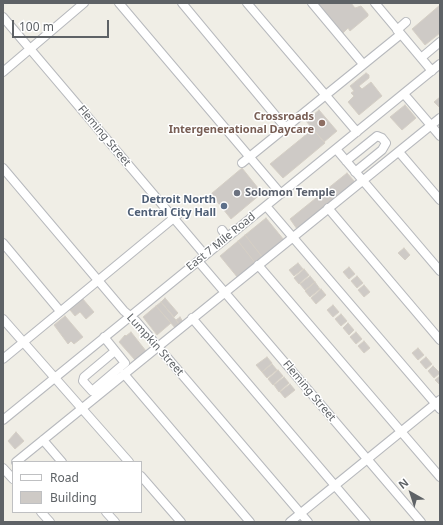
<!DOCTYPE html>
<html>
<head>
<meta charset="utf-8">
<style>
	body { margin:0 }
	#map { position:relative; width:443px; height:525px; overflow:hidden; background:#f0eee6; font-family:"Noto Sans",sans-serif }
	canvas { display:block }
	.frame { position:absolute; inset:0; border:4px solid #5e6266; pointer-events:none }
	.legend { position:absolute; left:12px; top:461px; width:130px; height:52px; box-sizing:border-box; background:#fff; border:1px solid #bfc0c2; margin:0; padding:5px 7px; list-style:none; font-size:12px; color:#5e6266 }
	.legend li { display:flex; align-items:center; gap:8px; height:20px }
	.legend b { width:20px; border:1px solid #bfc0c2 }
	.north { position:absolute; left:391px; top:473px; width:40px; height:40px; -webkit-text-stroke:3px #fff; paint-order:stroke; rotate:321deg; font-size:11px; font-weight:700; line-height:16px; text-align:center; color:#5e6266 }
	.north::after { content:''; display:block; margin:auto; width:14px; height:18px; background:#5e6266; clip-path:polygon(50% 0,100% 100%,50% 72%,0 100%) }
	.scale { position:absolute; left:12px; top:20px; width:97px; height:18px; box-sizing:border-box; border:2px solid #5e6266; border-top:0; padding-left:5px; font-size:12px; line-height:14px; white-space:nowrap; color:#5e6266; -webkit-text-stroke:3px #fff; paint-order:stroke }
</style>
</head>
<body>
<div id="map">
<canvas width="443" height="525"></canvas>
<div class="frame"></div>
<ul class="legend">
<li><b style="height:5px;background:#fff"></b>Road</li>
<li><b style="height:11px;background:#cecac6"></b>Building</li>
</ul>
<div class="north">N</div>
<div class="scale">100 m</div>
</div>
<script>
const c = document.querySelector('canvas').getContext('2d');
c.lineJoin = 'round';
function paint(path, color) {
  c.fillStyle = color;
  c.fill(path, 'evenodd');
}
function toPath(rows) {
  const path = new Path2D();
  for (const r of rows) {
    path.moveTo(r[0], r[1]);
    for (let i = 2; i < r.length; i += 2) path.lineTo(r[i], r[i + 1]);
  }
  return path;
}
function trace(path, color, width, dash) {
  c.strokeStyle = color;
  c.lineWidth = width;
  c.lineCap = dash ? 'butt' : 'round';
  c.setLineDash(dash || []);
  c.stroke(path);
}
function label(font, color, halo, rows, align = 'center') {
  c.font = font + ' "Noto Sans",sans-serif';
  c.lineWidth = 3;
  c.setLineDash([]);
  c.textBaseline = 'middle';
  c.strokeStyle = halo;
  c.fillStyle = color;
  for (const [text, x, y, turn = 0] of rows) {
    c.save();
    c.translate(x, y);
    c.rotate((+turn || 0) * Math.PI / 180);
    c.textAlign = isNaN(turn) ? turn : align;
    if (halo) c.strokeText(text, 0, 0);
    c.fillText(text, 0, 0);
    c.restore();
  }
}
const building = toPath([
	[317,3,351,3,355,8,361,6,368,14,368,16,350,31,348,28,343,33,317,3],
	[440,5,440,33,425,45,412,29,440,5],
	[366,73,369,75,369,78,359,86,362,89,371,82,382,96,359,115,348,102,354,96,351,93,354,91,350,86,366,73],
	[440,97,440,108,434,102,440,97],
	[405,105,416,118,402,130,390,117,405,105],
	[319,110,337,131,324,142,306,121,319,110],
	[313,129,325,143,283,178,270,164,313,129],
	[242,168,262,193,231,219,211,194,242,168],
	[347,173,355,182,297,229,290,219,347,173],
	[266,218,284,240,263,258,245,235,266,218],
	[245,235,263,258,256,264,238,241,245,235],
	[238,241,256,264,238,278,220,256,238,241],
	[404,248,410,255,405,260,398,253,404,248],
	[298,263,303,269,294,276,289,270,298,263],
	[349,267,355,274,349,279,343,272,349,267],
	[304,269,309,275,299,284,294,278,304,269],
	[310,276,315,282,305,290,300,284,310,276],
	[357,276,363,283,357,288,351,281,357,276],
	[315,282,320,289,310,297,305,291,315,282],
	[364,285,370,292,364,297,358,290,364,285],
	[321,289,326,295,316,304,311,298,321,289],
	[82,298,94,312,86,319,80,312,75,316,70,310,82,298],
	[165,298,178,313,174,317,161,302,165,298],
	[161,302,180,325,176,329,156,306,161,302],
	[333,305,339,312,333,317,327,310,333,305],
	[156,306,171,323,157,335,143,317,156,306],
	[341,314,347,321,341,326,335,319,341,314],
	[65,316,83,337,74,344,71,341,68,344,54,325,65,316],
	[180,317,183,322,180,325,176,320,180,317],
	[348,323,354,330,349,335,343,328,348,323],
	[131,332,146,351,135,360,119,342,125,335,126,336,131,332],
	[356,332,362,339,356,344,350,337,356,332],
	[364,341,370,348,364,353,358,346,364,341],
	[418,348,424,355,418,360,412,353,418,348],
	[267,357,272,363,262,372,256,365,267,357],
	[426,357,432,364,426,369,420,362,426,357],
	[272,364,277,370,267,378,262,372,272,364],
	[433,366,440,373,434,378,428,371,433,366],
	[278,370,283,376,273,385,268,379,278,370],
	[440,376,440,385,435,380,440,376],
	[284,377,289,383,279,392,274,385,284,377],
	[290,384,295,390,285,398,280,392,290,384],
	[16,432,24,441,15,449,8,441,16,432]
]);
const minor = toPath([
	[119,3,281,194],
	[182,3,285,127],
	[247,3,357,132],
	[312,3,363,64],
	[375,3,432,71],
	[3,17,205,255],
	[397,30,406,22],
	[421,58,440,42],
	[3,72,84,3],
	[404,94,440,136],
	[336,149,440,271],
	[399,152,440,200],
	[346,161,377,136,382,138,386,143,382,150,355,172],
	[242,163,401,34],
	[3,168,124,311,136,321,308,522],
	[266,206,440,409],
	[328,208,440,340],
	[222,230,227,237],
	[3,243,60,311],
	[198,261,421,522],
	[258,265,440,477],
	[192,318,366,522],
	[3,319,129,462],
	[104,337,125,363,92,391,83,381,84,377,115,351],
	[3,359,181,212],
	[124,374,250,522],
	[3,420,440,64],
	[43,440,62,462],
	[16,462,440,118],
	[3,468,13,479],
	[141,476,181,522],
	[41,512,50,522],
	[106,512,115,522],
	[290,522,440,400]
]);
const markers = [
	[322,123,4,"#8d6e63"],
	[237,193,4,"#6b7280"],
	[224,206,4,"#5c6f8a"]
];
const educationNames = [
	["Crossroads",314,117],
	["Intergenerational Daycare",314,130]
];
const streetNames = [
	["Fleming Street",104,136,50],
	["East 7 Mile Road",221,242,-39],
	["Lumpkin Street",155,345,48],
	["Fleming Street",309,391,50]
];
const worshipNames = [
	["Solomon Temple",245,193]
];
const serviceNames = [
	["Detroit North",216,200],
	["Central City Hall",216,213]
];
paint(building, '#cecac6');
trace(building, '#d5cfc5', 1);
trace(minor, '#b7b9bd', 10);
trace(minor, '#fff', 8);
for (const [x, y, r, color] of markers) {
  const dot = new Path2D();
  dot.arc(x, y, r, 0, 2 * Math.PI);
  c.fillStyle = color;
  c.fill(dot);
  trace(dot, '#fff', 1.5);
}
label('bold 11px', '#785e54', '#fff', educationNames, 'right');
label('11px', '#5e6266', '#fff', streetNames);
label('bold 11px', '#5b616d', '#fff', worshipNames, 'left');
label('bold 11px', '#4e5e75', '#fff', serviceNames, 'right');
</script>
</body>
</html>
